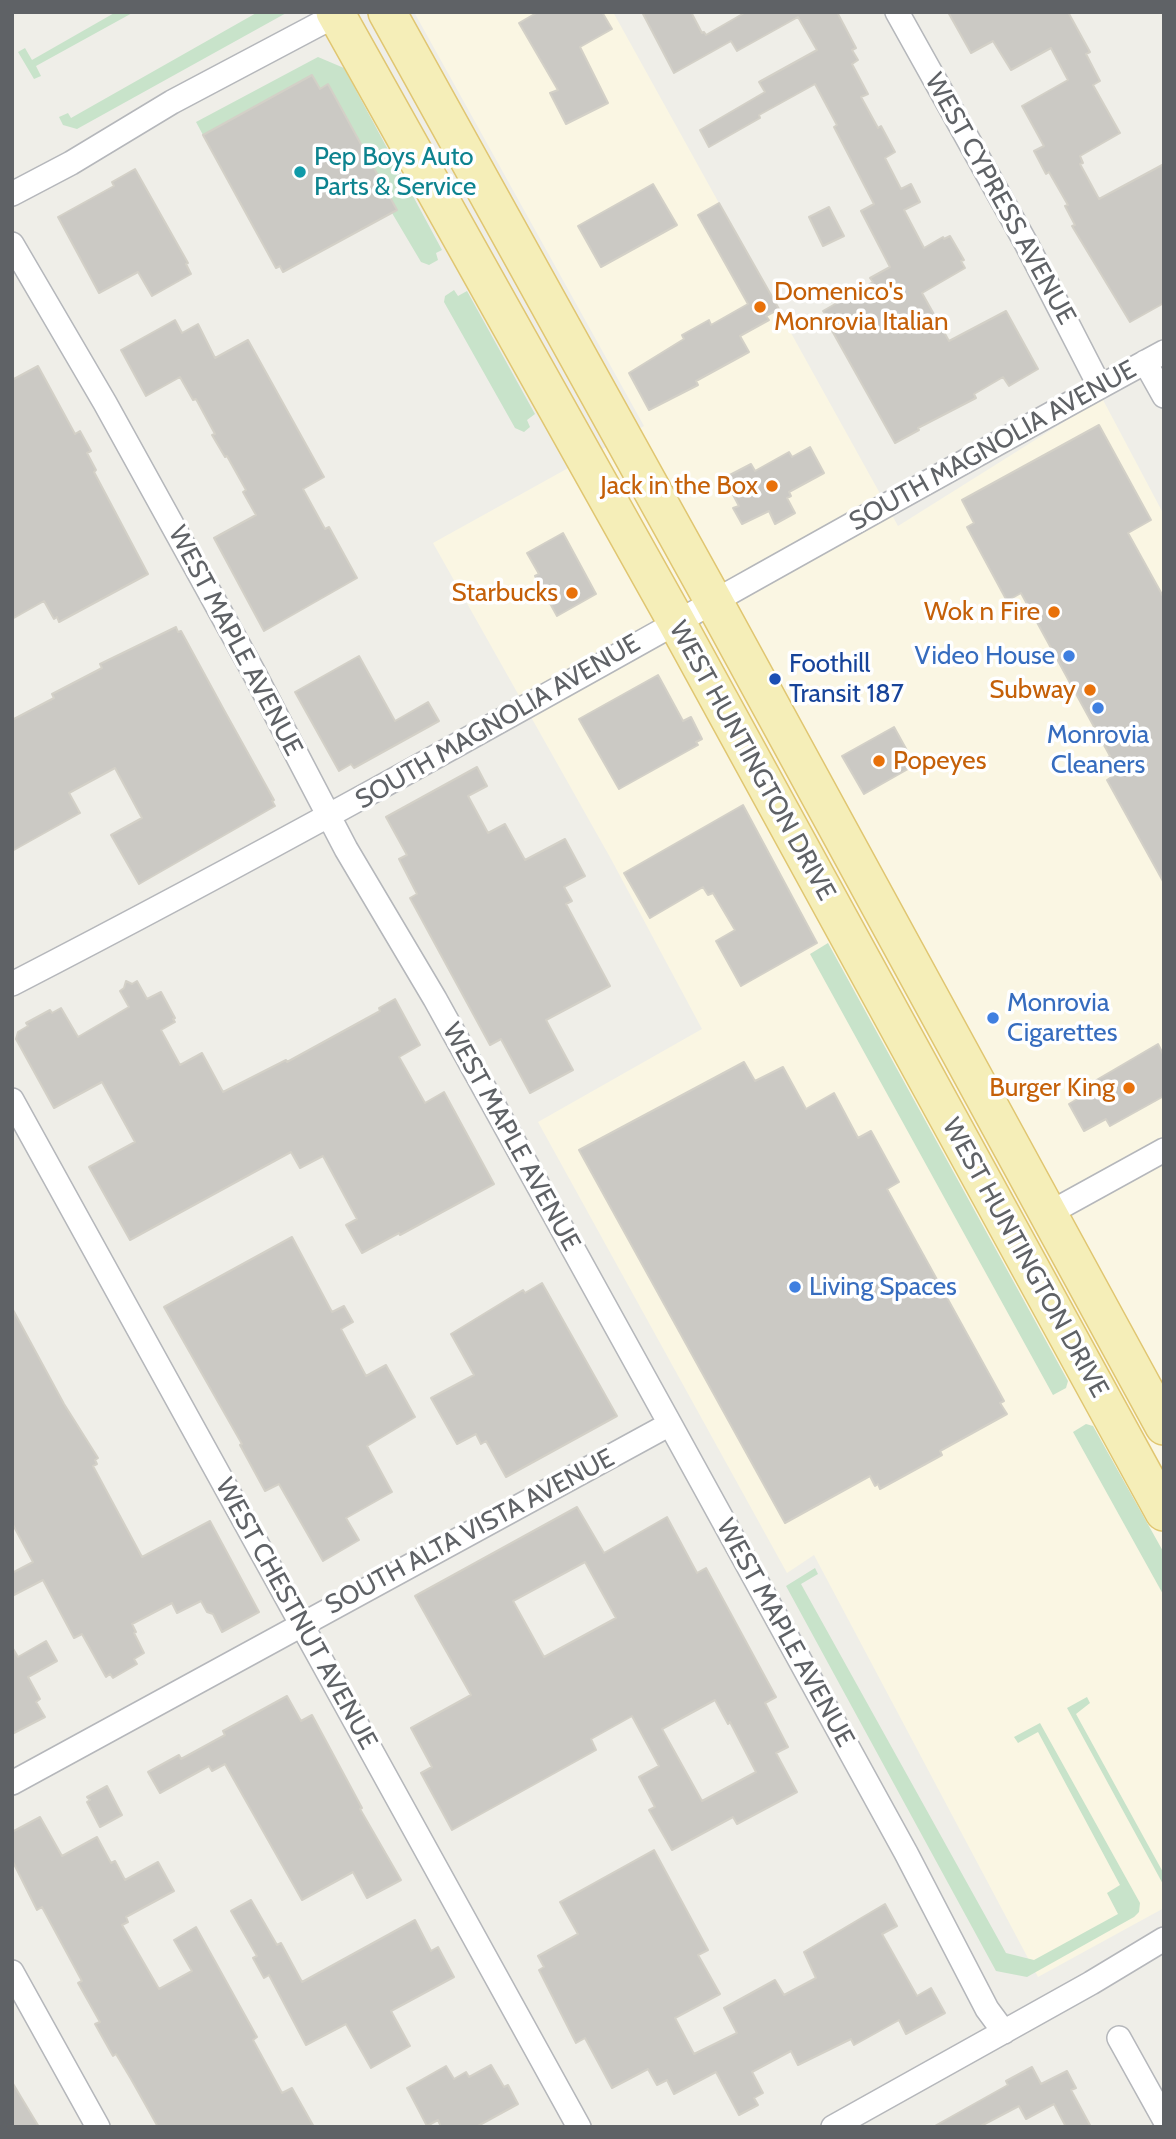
<!DOCTYPE html>
<style>
body{margin:0}
#map{position:relative;width:1176px;height:2139px;overflow:hidden;background:#efeee8;font-family:Cabin,sans-serif}
canvas{display:block}
.frame{position:absolute;inset:0;border:14px solid #5f6266;pointer-events:none}
</style>
<div id="map">
<canvas width="1176" height="2139"></canvas>
<div class="frame"></div>
</div>
<script>
const c = document.querySelector('canvas').getContext('2d');
c.lineJoin = 'round';
function paint(path, color) {
  c.fillStyle = color;
  c.fill(path, 'evenodd');
}
function strokePath(path, color, width, dash) {
  c.strokeStyle = color;
  c.lineWidth = width;
  c.lineCap = dash ? 'butt' : 'round';
  c.setLineDash(dash || []);
  c.stroke(path);
}
function drawText(font, color, halo, rows, align = 'center') {
  c.font = font + ' Cabin,sans-serif';
  c.lineWidth = 7;
  c.setLineDash([]);
  c.textBaseline = 'middle';
  c.strokeStyle = halo;
  c.fillStyle = color;
  for (const [text, x, y, turn = 0] of rows) {
    c.save();
    c.translate(x, y);
    c.rotate((+turn || 0) * Math.PI / 180);
    c.textAlign = isNaN(turn) ? turn : align;
    if (halo) c.strokeText(text, 0, 0);
    c.fillText(text, 0, 0);
    c.restore();
  }
}
paint(new Path2D(`
 M414,12H613L898,526L1102,398L1164,515V1908L1038,1977L814,1555L787,1573L538,1122L702,1029L611,859L433,543L644,426Z`), '#faf6e3');
paint(new Path2D(`
 M116,12H134L36,66L41,76L34,79L18,52L25,48L32,60Z
 M258,12H288L77,129L63,125L59,117L68,113L71,118Z
 M318,57L344,68L442,250L436,253L438,260L429,265L421,262L392,213L396,210L328,84L320,89L312,75L203,135L196,122Z
 M454,290L458,296L467,291L535,414L527,420L530,427L524,432L515,428L444,302L445,296Z
 M828,943L1068,1381L1066,1388L1053,1395L810,954Z
 M1086,1424L1093,1426L1164,1553V1596L1073,1432Z
 M815,1568L818,1574L801,1584L1006,1953L1034,1960L1118,1914L1107,1893L1120,1885L1038,1732L1018,1743L1014,1737L1040,1723L1140,1903L1139,1912L1134,1917L1027,1977L996,1971L786,1586Z
 M1087,1697L1090,1703L1076,1714L1164,1874V1886L1067,1708Z`), '#c8e3ca');
const building = new Path2D(`
 M538,12H602L612,29L580,47L608,103L566,124L550,93L558,90L519,23Z
 M642,12H691L702,33L704,32L706,35L746,12H837L856,48L852,50L858,60L852,64L868,94L861,97L878,128L881,126L895,152L885,158L901,189L911,184L920,202L904,210L924,248L943,237L944,239L950,236L964,260L961,261L965,268L922,293L949,341L1006,311L1038,369L1009,386L1003,377L974,394L976,398L918,428L919,430L895,443L826,320L828,318L823,311L873,282L870,278L890,267L861,211L874,204L834,127L837,125L815,84L759,115L760,118L709,147L700,130L765,92L759,82L817,50L798,17L737,51L731,41L674,73Z
 M948,12H1068L1090,52L1086,54L1100,81L1093,85L1120,133L1080,156L1083,163L1080,164L1099,199L1164,164V303L1130,322L1072,226L1075,225L1065,206L1068,205L1049,172L1046,174L1034,151L1044,146L1022,106L1068,80L1051,48L1011,70L993,41L971,53Z
 M312,75L320,89L328,84L397,210L283,272L280,266L276,268L203,135Z
 M135,169L188,263L186,264L191,274L152,296L138,272L99,293L58,217L114,186L112,182Z
 M653,184L677,225L601,267L578,226Z
 M719,203L779,309L766,316L769,320L740,336L749,352L696,381L698,385L649,410L629,373L684,339L682,335L709,320L711,325L748,304L698,215Z
 M829,207L844,236L823,246L809,217Z
 M175,320L182,333L198,324L215,358L248,340L324,477L303,489L325,529L329,527L357,578L264,631L214,538L256,515L243,492L246,490L227,456L225,457L212,435L215,434L196,399L193,400L180,377L146,396L121,350Z
 M38,366L75,434L80,431L91,451L87,453L96,470L94,472L148,574L59,622L57,617L54,619L44,601L12,619V380Z
 M1099,425L1151,520L1128,533L1164,598V883L1107,780L1113,776L1104,760L1110,756L1021,593L1007,601L967,527L974,523L962,500Z
 M810,447L824,473L789,492L791,496L787,498L795,513L775,524L769,511L742,524L733,508L739,506L724,478L751,464L755,471L789,452L792,457Z
 M563,533L596,594L557,616L535,576L539,574L527,553Z
 M176,627L178,632L181,631L224,710L274,800L272,801L275,806L139,884L111,835L142,818L115,768L69,793L80,813L12,851V720L54,698L52,694L102,668L100,664Z
 M359,656L395,721L428,702L439,721L354,768L351,764L339,771L295,692Z
 M658,675L683,721L691,717L702,739L696,742L698,745L619,789L579,719Z
 M894,727L915,765L864,794L842,756Z
 M477,767L487,786L468,796L488,833L505,824L525,860L565,839L585,876L564,887L572,901L566,904L610,986L546,1020L573,1070L530,1093L501,1039L490,1045L410,898L417,894L399,859L407,855L386,817Z
 M743,805L817,943L741,986L716,941L735,930L713,893L708,895L703,887L650,918L624,873Z
 M126,981L132,984L137,981L147,999L161,992L175,1018L173,1019L175,1022L161,1030L180,1065L202,1053L223,1092L286,1060L287,1062L380,1011L379,1008L395,999L420,1045L399,1057L425,1103L444,1092L494,1184L400,1235L399,1233L362,1253L346,1225L357,1219L323,1156L300,1168L291,1152L130,1240L89,1167L135,1142L102,1082L54,1108L16,1039L18,1032L28,1026L26,1023L50,1010L52,1013L61,1008L78,1037L129,1007L120,991L124,988Z
 M1158,1044L1164,1056V1096L1110,1126L1106,1119L1084,1131L1069,1104L1091,1091L1088,1085Z
 M744,1062L755,1081L783,1067L806,1109L834,1093L858,1138L871,1131L899,1182L887,1189L1004,1401L1000,1403L1007,1414L940,1451L942,1455L880,1489L878,1484L875,1486L870,1476L785,1523L579,1150Z
 M292,1237L332,1312L344,1306L353,1322L341,1329L366,1376L386,1365L415,1417L367,1446L392,1492L346,1518L359,1540L323,1561L279,1484L265,1491L240,1445L242,1444L164,1307Z
 M542,1283L617,1416L506,1477L486,1441L481,1444L476,1434L457,1444L431,1398L474,1375L451,1334L523,1290L525,1293Z
 M12,1308L64,1404L98,1458L95,1460L97,1464L93,1466L142,1557L210,1521L259,1612L222,1632L213,1614L207,1612L201,1601L177,1613L172,1603L132,1624L136,1632L134,1633L144,1653L134,1659L137,1664L113,1678L110,1674L106,1677L82,1634L74,1638L43,1580L12,1596V1573L33,1562L12,1523Z
 M577,1507L604,1553L667,1517L697,1573L706,1568L776,1697L765,1703L788,1747L776,1753L797,1792L737,1824L733,1817L672,1850L649,1810L655,1807L639,1777L659,1766L632,1716L591,1739L596,1750L452,1830L421,1773L432,1767L411,1728L471,1695L415,1596ZM585,1562L616,1618L544,1657L513,1601ZM715,1700L728,1724L730,1722L756,1772L702,1801L662,1729Z
 M46,1641L57,1661L28,1677L40,1699L36,1702L45,1717L12,1734V1647L18,1657Z
 M287,1696L301,1721L312,1715L362,1808L360,1809L401,1880L367,1898L353,1872L302,1900L225,1764L212,1771L209,1766L160,1793L148,1772L179,1755L181,1759L225,1735L223,1731Z
 M107,1786L122,1815L100,1827L87,1802L90,1800L87,1797Z
 M40,1817L62,1856L97,1837L111,1863L115,1861L125,1880L158,1862L174,1891L126,1917L128,1922L122,1925L159,1989L192,1971L174,1940L196,1927L257,2037L253,2040L282,2093L292,2088L314,2127H158L131,2079L116,2054L113,2056L95,2024L100,2022L78,1983L82,1981L42,1907L37,1910L12,1860V1832Z
 M654,1850L708,1950L698,1955L720,1994L675,2018L694,2054L737,2033L724,2008L775,1980L784,1995L816,1978L804,1952L885,1904L897,1926L882,1934L917,1996L931,1988L945,2013L906,2034L899,2020L854,2045L851,2039L798,2065L791,2051L752,2072L763,2093L754,2098L758,2105L739,2115L716,2072L674,2094L667,2080L657,2085L648,2069L612,2088L585,2038L576,2043L539,1970L544,1967L538,1956L578,1934L560,1902Z
 M251,1900L277,1945L281,1943L302,1982L415,1920L431,1951L438,1947L454,1977L391,2011L410,2046L371,2068L346,2024L306,2045L269,1975L264,1978L253,1958L257,1956L231,1911Z
 M491,2065L504,2087L508,2085L518,2104L476,2127H441L438,2120L427,2126L407,2088L446,2066L454,2079L466,2072L469,2077Z
 M1032,2067L1041,2084L1067,2071L1076,2088L1071,2090L1091,2127H1066L1054,2104L1026,2119L1019,2106L979,2127H933L1008,2085L1006,2081Z
 M12,2082L39,2127H12Z`);
paint(building, '#cbc9c4');
strokePath(building, '#d3d0c7', 2);
const street = new Path2D(`
 M897,12L1027,245L1100,387
 M12,194L71,163L172,102L342,12
 M12,244L105,403L253,671L346,849L435,999L670,1424L906,1853L987,2009L1004,2032
 M1145,362L1164,396
 M12,984C402,783 779,561 1164,352
 M12,1100L579,2127
 M1046,1215L1164,1150
 M12,1783L670,1424
 M12,1972L98,2127
 M1119,2038L1164,2119
 M833,2127L1091,1983L1164,1939`);
const primary = new Path2D(`
 M335,12L676,621L1164,1512
 M387,12L713,600L1164,1426`);
strokePath(street, '#b5b7bb', 26);
strokePath(primary, '#e0c671', 40);
strokePath(street, '#fff', 23);
strokePath(primary, '#f5eeb8', 37);
for (const [x, y, r, color] of [
 [300,172,7,"#0f9aa8"],
 [760,307,7,"#e8710a"],
 [772,486,7,"#e8710a"],
 [572,593,7,"#e8710a"],
 [1054,612,7,"#e8710a"],
 [1069,656,7,"#3f7fe0"],
 [775,679,7,"#1a4fb4"],
 [1090,690,7,"#e8710a"],
 [1098,708,7,"#3f7fe0"],
 [879,761,7,"#e8710a"],
 [993,1018,7,"#3f7fe0"],
 [1129,1088,7,"#e8710a"],
 [795,1287,7,"#3f7fe0"]
]) {
  const dot = new Path2D();
  dot.arc(x, y, r, 0, 2 * Math.PI);
  c.fillStyle = color;
  c.fill(dot);
  strokePath(dot, '#fff', 2.5);
}
drawText('26px', '#0d838f', '#fff', [
 ["Pep Boys Auto",314,157],
 ["Parts & Service",314,187]
], 'left');
drawText('26px', '#5f6266', '#fff', [
 ["WEST CYPRESS AVENUE",1000,199,61],
 ["SOUTH MAGNOLIA AVENUE",993,446,-29],
 ["WEST MAPLE AVENUE",235,641,62],
 ["SOUTH MAGNOLIA AVENUE",498,722,-30],
 ["WEST HUNTINGTON DRIVE",752,761,61],
 ["WEST MAPLE AVENUE",511,1137,61],
 ["WEST HUNTINGTON DRIVE",1025,1258,61],
 ["SOUTH ALTA VISTA AVENUE",470,1532,-28],
 ["WEST CHESTNUT AVENUE",296,1614,61],
 ["WEST MAPLE AVENUE",785,1633,61]
]);
drawText('26px', '#c56008', '#fff', [
 ["Domenico's",774,292,"left"],
 ["Monrovia Italian",774,322,"left"],
 ["Jack in the Box",758,486],
 ["Starbucks",558,593],
 ["Wok n Fire",1040,612],
 ["Subway",1076,690],
 ["Popeyes",893,761,"left"],
 ["Burger King",1115,1088]
], 'right');
drawText('26px', '#366cbe', '#fff', [
 ["Video House",1055,656,"right"],
 ["Monrovia",1098,735,"center"],
 ["Cleaners",1098,765,"center"],
 ["Monrovia",1007,1003],
 ["Cigarettes",1007,1033],
 ["Living Spaces",809,1287]
], 'left');
drawText('26px', '#164399', '#fff', [
 ["Foothill",789,664],
 ["Transit 187",789,694]
], 'left');
</script>
